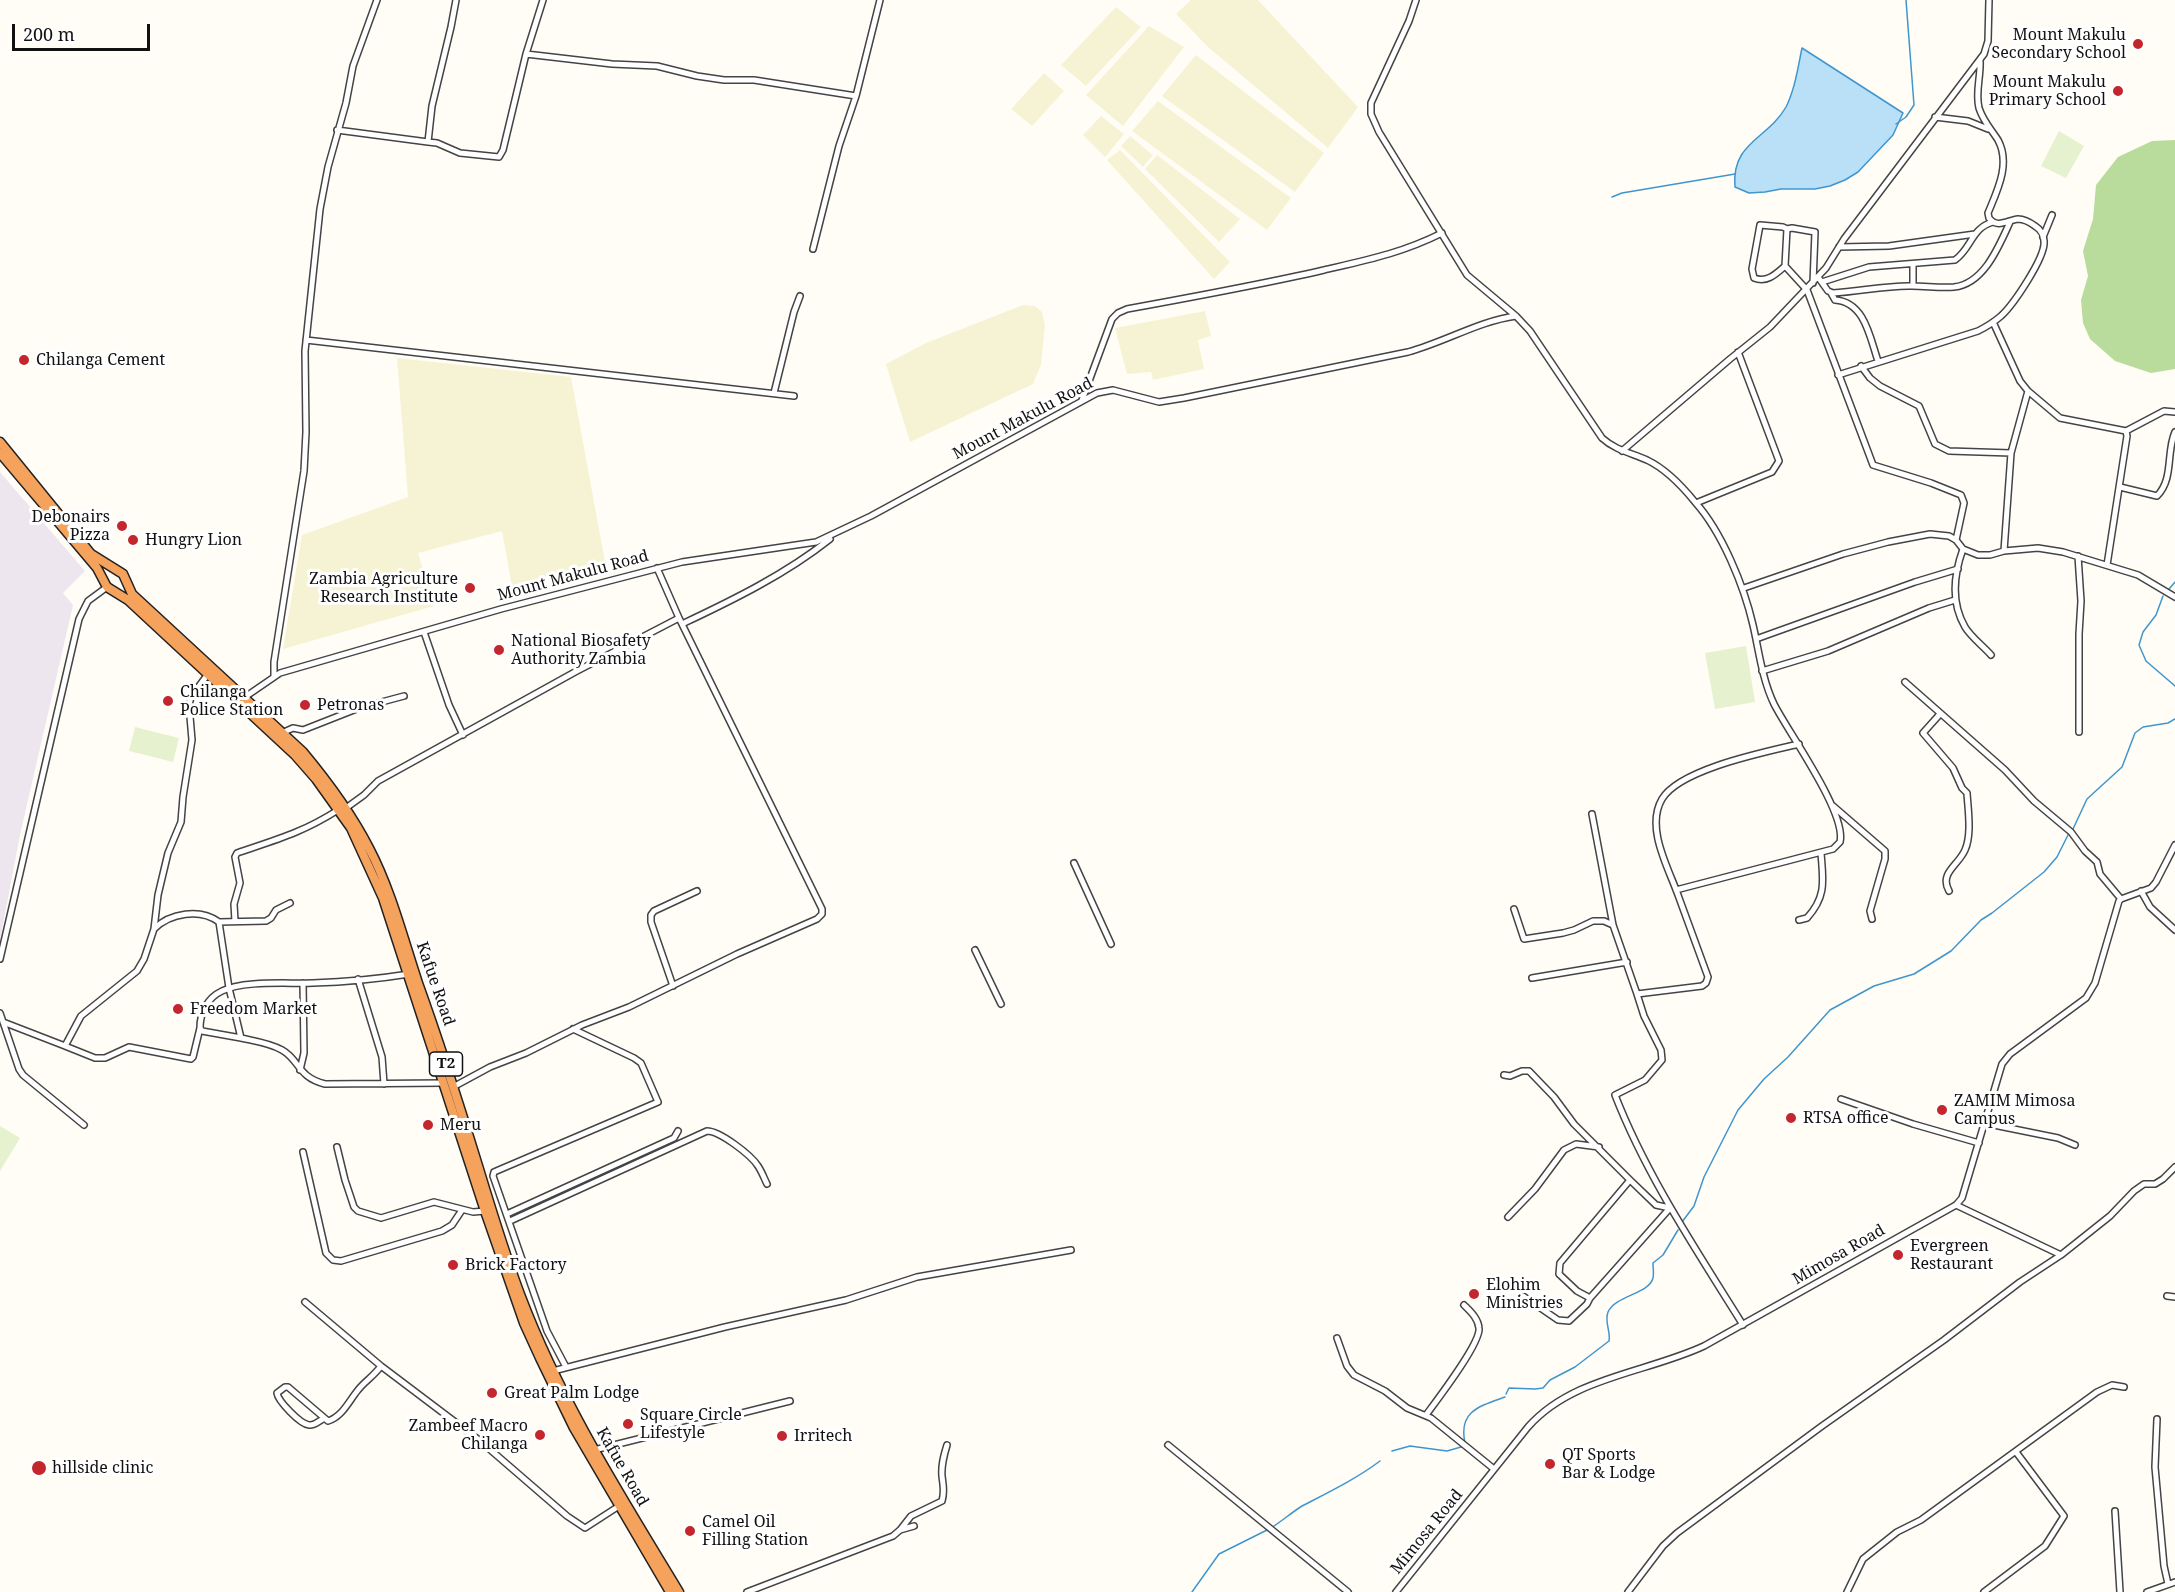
<!DOCTYPE html>
<style>
body{margin:0}
#map{position:relative;width:2175px;height:1592px;overflow:hidden;background:#fffdf5;font-family:"Noto Serif",serif}
canvas{display:block}
.scale{position:absolute;left:12px;top:24px;width:138px;height:27px;box-sizing:border-box;border:3px solid #111;border-top:0;padding-left:8px;font-size:18px;line-height:21px;white-space:nowrap;color:#111;-webkit-text-stroke:4px #fff;paint-order:stroke}
</style>
<div id="map">
<canvas width="2175" height="1592"></canvas>
<div class="scale">200 m</div>
</div>
<script>
const c = document.querySelector('canvas').getContext('2d');
c.lineJoin = 'round';
function paint(path, color) {
  c.fillStyle = color;
  c.fill(path, 'evenodd');
}
function strokePath(path, color, width, dash) {
  c.strokeStyle = color;
  c.lineWidth = width;
  c.lineCap = dash ? 'butt' : 'round';
  c.setLineDash(dash || []);
  c.stroke(path);
}
function drawText(font, color, halo, rows, align = 'center') {
  c.font = font + ' "Noto Serif",serif';
  c.lineWidth = 6;
  c.setLineDash([]);
  c.textBaseline = 'middle';
  c.strokeStyle = halo;
  c.fillStyle = color;
  for (const [text, x, y, turn = 0] of rows) {
    c.save();
    c.translate(x, y);
    c.rotate((+turn || 0) * Math.PI / 180);
    c.textAlign = isNaN(turn) ? turn : align;
    if (halo) c.strokeText(text, 0, 0);
    c.fillText(text, 0, 0);
    c.restore();
  }
}
paint(new Path2D(`
 M0,472L85,571L63,593L73,605L20,835L0,940Z`), '#eee6ef');
paint(new Path2D(`
 M1191,0H1258L1358,107L1328,148L1208,47L1176,14Z
 M1116,7L1141,27L1086,86L1061,65Z
 M1149,26L1184,47L1123,126L1086,95Z
 M1196,55L1324,153L1295,192L1162,96Z
 M1044,73L1064,91L1032,126L1011,109Z
 M1158,101L1291,198L1267,230L1132,131Z
 M1101,116L1124,134L1105,157L1083,135Z
 M1130,136L1153,155L1143,167L1121,146Z
 M1120,150L1230,262L1214,279L1107,160Z
 M1157,155L1240,219L1219,242L1145,169Z
 M1023,305L1035,306L1042,312L1045,325L1041,365L1033,384L910,442L886,364L926,343Z
 M1205,311L1211,336L1198,340L1204,369L1153,380L1151,372L1127,374L1115,328Z
 M397,358L571,377L605,562L512,587L502,531L418,553L434,606L283,649L302,535L408,497Z`), '#f6f3d4');
paint(new Path2D(`
 M2175,140V369L2151,373L2115,361L2090,339L2083,323L2081,300L2088,276L2083,251L2093,219L2096,185L2118,157L2152,141Z`), '#b9dc9c');
paint(new Path2D(`
 M2059,131L2084,146L2066,178L2041,166Z
 M1746,646L1755,702L1715,709L1705,653Z
 M135,727L179,738L173,762L129,751Z
 M0,1126L20,1138L0,1171Z`), '#e6f2cf');
const water = new Path2D(`
 M1802,48L1903,113L1893,135L1858,172L1845,180L1830,186L1815,189H1781L1765,192L1749,193L1735,187C1731,142 1768,139 1786,107C1795,89 1798,67 1802,48Z`);
paint(water, '#b9e0f7');
strokePath(water, '#3f96cf', 1.5);
strokePath(new Path2D(`
 M1896,124L1906,117L1914,105L1906,0
 M1612,197L1622,193L1735,174
 M2169,589L2175,582
 M2163,596L2156,615L2143,632L2139,645L2146,661L2175,686
 M2073,829L2087,799L2122,767L2135,733L2143,727L2168,723L2175,719
 M1682,1222L1694,1206L1704,1177L1738,1110L1764,1079L1788,1057L1830,1010L1874,986L1914,974L1951,951L1981,920L1992,913L2044,872L2057,857L2069,833
 M1506,1394L1509,1388L1535,1389L1543,1388L1550,1380L1575,1367L1609,1341C1611,1331 1604,1322 1608,1312C1616,1295 1649,1294 1653,1278C1654,1274 1653,1268 1653,1263L1663,1255L1678,1230
 M1465,1443C1458,1411 1480,1406 1505,1397
 M1392,1451L1410,1446L1447,1451L1461,1447
 M1271,1528C1282,1521 1291,1513 1302,1506C1329,1492 1356,1479 1380,1461
 M1192,1592L1219,1554L1267,1530`), '#3f96cf', 1.5);
const minor = new Path2D(`
 M1416,0L1409,21L1371,103V114L1379,132L1467,275L1516,316
 M526,54L612,64L657,66L697,76L724,80H754L856,96
 M1935,117L1968,121L1988,129
 M337,130L428,142L437,143L460,153L499,157L503,150L526,54L543,0
 M428,142L432,106L451,27L456,0
 M1787,229L1792,228L1815,232L1813,283
 M2043,237L2052,215
 M1839,247L1889,246L1975,234
 M813,249L839,146L856,96L880,0
 M1785,266C1776,274 1767,283 1754,278L1752,269L1760,225L1783,227L1787,229L1785,266L1807,290L1873,465L1931,483L1961,495L1964,503L1956,540
 M1818,277L1828,291L1833,293C1858,292 1887,285 1912,286C1926,286 1940,288 1954,287C1984,284 1999,246 2010,222
 M1822,282L1869,267L1955,260C1972,248 1971,228 1993,222
 M1913,286V264
 M1831,293L1835,300C1865,302 1870,338 1878,361
 M1993,322L2020,381L2028,391L2011,453L2004,551
 M306,340L794,396
 M1861,366L1870,378L1880,386L1919,406L1935,444L1949,451L2011,453
 M1838,375L1978,331C1986,327 1994,322 2001,316C2013,305 2046,257 2044,241C2044,235 2040,229 2035,226C2031,223 2024,219 2018,219C2008,220 1997,229 1989,218L1988,213C1997,191 2011,164 1998,140C1991,129 1983,121 1979,108C1975,93 1981,76 1980,61
 M2028,391L2060,418L2126,431L2127,436L2107,565
 M774,393L794,312L800,296
 M1082,400L1112,319L1118,313L1127,309C1193,297 1259,285 1324,270C1367,260 1402,253 1442,233
 M2126,431L2164,411L2175,412
 M1622,451L1730,359L1770,327L1826,268L1844,239L1984,54L1988,41L1989,0
 M2120,487L2157,496C2174,479 2166,452 2175,432
 M1696,503L1772,472L1779,461L1738,352
 M1963,549C1954,574 1951,603 1965,627C1971,637 1983,646 1991,655
 M2078,556L2081,601L2079,634V732
 M1744,588L1843,554L1888,542L1930,534L1949,536L1956,540L1963,549L1978,555H1990L2004,551L2038,548L2063,552L2138,575L2175,597
 M682,624C733,600 786,574 830,539
 M424,632L449,705L463,735
 M1756,639L1915,582L1958,569
 M1762,671L1828,651L1929,608L1955,600
 M274,676V662L304,471L306,432L305,351L320,209L328,167L346,103L353,66L377,0
 M1905,682L2005,770L2034,801L2071,832L2085,851L2097,862L2100,874L2121,899
 M245,697L280,673L501,609L682,562L816,542L871,516L1097,393L1113,390L1159,402L1184,398L1408,352C1445,342 1479,321 1516,316L1530,331L1602,438C1615,450 1631,453 1647,460C1666,469 1682,486 1695,502C1722,532 1744,586 1753,625C1759,651 1762,679 1774,704C1788,732 1847,813 1840,842L1833,849L1676,890
 M1940,714L1923,733L1953,768L1962,788L1967,793C1968,810 1972,834 1965,850C1958,866 1939,873 1949,891
 M284,732L293,728L303,730L359,708L404,696
 M1833,806L1885,851V859L1870,911L1872,919
 M346,808L364,795L378,781L575,672L679,618
 M1592,814L1613,925L1637,994L1702,986L1706,983L1708,977C1698,950 1688,923 1678,895C1669,869 1645,828 1662,799C1680,769 1765,752 1799,744
 M1074,863L1111,944
 M2141,891L2150,907L2175,930
 M1514,909L1524,939L1563,933L1574,930L1593,921H1604L1613,925
 M1799,920L1807,918C1827,896 1823,880 1821,853
 M235,921L234,904L240,883L235,857L237,853C275,840 302,833 338,810
 M219,922L266,921L271,918L276,910L290,903
 M154,929C170,913 200,908 219,922L229,988L241,1038C254,1041 270,1043 282,1050C300,1060 297,1077 325,1084L444,1083
 M975,950L1001,1004
 M0,959L79,619L88,601L107,587
 M1532,978L1627,962
 M358,979L382,1057L384,1084
 M673,986L651,922V915L654,911L697,891
 M1637,994L1644,1016L1661,1050L1662,1060L1645,1080L1615,1095C1647,1177 1697,1251 1743,1325
 M0,1013L19,1069L23,1075L84,1125
 M3,1022L65,1046
 M200,1028L193,1057L191,1059L129,1047L105,1058H95L65,1046L81,1016L137,971L144,959L154,929L158,895L168,853L181,822L183,797L192,740L189,705L191,697L208,674
 M241,1038L202,1031L200,1028C200,1013 207,998 222,991C243,980 288,984 313,983C345,982 378,979 409,974
 M300,1070L304,1053L303,983
 M1504,1075L1510,1076L1522,1071H1529L1554,1097L1574,1124L1630,1180L1656,1205L1670,1208
 M453,1087L490,1067L526,1053L582,1025L629,1007L737,954L817,919L822,914V909L679,618L657,568
 M1841,1099L1913,1124L1979,1143
 M1984,1123L2058,1138L2075,1145
 M337,1147L345,1180L354,1207L358,1211L381,1218L434,1202L473,1212L485,1211
 M303,1152L326,1253L333,1260L341,1261L442,1231L452,1225L462,1210
 M507,1214L674,1138L678,1131
 M1508,1217L1535,1189L1564,1150L1576,1144L1599,1147
 M510,1221L707,1131C720,1131 751,1155 758,1166C762,1172 764,1178 767,1184
 M2061,1255L2110,1216L2134,1191L2144,1184H2155L2163,1179L2175,1167
 M1523,1296L1558,1320L1569,1321L1587,1304L1590,1298L1670,1208
 M2167,1296L2175,1297
 M1590,1298L1577,1291L1559,1274L1560,1263L1630,1180
 M305,1302L381,1366L479,1440L567,1516L585,1528L619,1506
 M1337,1338L1347,1366L1354,1375L1385,1391L1407,1408L1431,1418L1494,1469
 M566,1367L547,1331L493,1176L494,1172L658,1102L641,1063L634,1058L573,1029
 M553,1371L725,1327L846,1300L917,1277L1071,1250
 M1426,1415C1437,1400 1481,1343 1479,1328C1478,1318 1470,1311 1464,1305
 M323,1419C319,1421 314,1426 309,1425C300,1424 278,1401 277,1393L285,1387H288L328,1421C342,1417 349,1401 358,1390C365,1381 374,1376 381,1366
 M2157,1419L2155,1467L2164,1566L2168,1584
 M1168,1445L1348,1592
 M594,1450L790,1401
 M2115,1511L2120,1592
 M900,1530L914,1526
 M747,1592L893,1536L900,1530L911,1516L942,1501C945,1491 943,1486 942,1476C941,1465 944,1455 947,1445
 M1396,1592L1528,1427C1572,1377 1646,1373 1704,1346L1956,1205L1962,1198L2002,1064L2010,1054L2086,998L2095,983L2119,901L2121,899L2151,888L2156,882L2175,845
 M1628,1592L1663,1546L1677,1533L1822,1426L1944,1340L2020,1282L2061,1255L1956,1205
 M1847,1592L1863,1559L1897,1532L1921,1520L2097,1392L2112,1385L2124,1387
 M1984,1592L2045,1546L2064,1516L2016,1452
 M2147,1592L2175,1582`);
const highway = new Path2D(`
 M0,442L91,554L123,574L132,594L303,752C328,782 351,813 369,848C391,890 403,938 418,983C440,1044 460,1107 479,1169C492,1212 505,1255 521,1297C561,1402 621,1496 679,1592
 M0,453L97,568L107,587L128,600L295,755L316,779L351,828L383,898L485,1211L524,1323L540,1358L574,1428L670,1592`);
strokePath(minor, '#444', 8);
strokePath(highway, '#222', 11);
strokePath(minor, '#fff', 5);
strokePath(highway, '#f5a25d', 8);
for (const [x, y, r, color] of [
 [2138,44,6,"#c4262e"],
 [2118,91,6,"#c4262e"],
 [24,360,6,"#c4262e"],
 [122,526,6,"#c4262e"],
 [133,540,6,"#c4262e"],
 [470,588,6,"#c4262e"],
 [499,650,6,"#c4262e"],
 [168,701,6,"#c4262e"],
 [305,705,6,"#c4262e"],
 [178,1009,6,"#c4262e"],
 [1942,1110,6,"#c4262e"],
 [1791,1118,6,"#c4262e"],
 [428,1125,6,"#c4262e"],
 [1898,1255,6,"#c4262e"],
 [453,1265,6,"#c4262e"],
 [1474,1294,6,"#c4262e"],
 [492,1393,6,"#c4262e"],
 [628,1424,6,"#c4262e"],
 [540,1435,6,"#c4262e"],
 [782,1436,6,"#c4262e"],
 [1550,1464,6,"#c4262e"],
 [39,1468,8,"#c4262e"],
 [690,1531,6,"#c4262e"]
]) {
  const dot = new Path2D();
  dot.arc(x, y, r, 0, 2 * Math.PI);
  c.fillStyle = color;
  c.fill(dot);
  strokePath(dot, '#fff', 2);
}
for (const [x, y, w] of [
 [446,1064,33]
]) {
  const box = new Path2D();
  box.roundRect(x - w / 2, y - 12, w, 24, 4.5);
  c.fillStyle = '#fff';
  c.fill(box);
  strokePath(box, '#111', 1.5);
}
drawText('bold 15px', '#111', null, [
 ["T2",446,1064]
]);
drawText('16px', '#111', '#fff', [
 ["Mount Makulu",2126,35,"right"],
 ["Secondary School",2126,53,"right"],
 ["Mount Makulu",2106,82,"right"],
 ["Primary School",2106,100,"right"],
 ["Chilanga Cement",36,360],
 ["Debonairs",110,517,"right"],
 ["Pizza",110,535,"right"],
 ["Hungry Lion",145,540],
 ["Zambia Agriculture",458,579,"right"],
 ["Research Institute",458,597,"right"],
 ["National Biosafety",511,641],
 ["Authority Zambia",511,659],
 ["Chilanga",180,692],
 ["Police Station",180,710],
 ["Petronas",317,705],
 ["Freedom Market",190,1009],
 ["ZAMIM Mimosa",1954,1101],
 ["Campus",1954,1119],
 ["RTSA office",1803,1118],
 ["Meru",440,1125],
 ["Evergreen",1910,1246],
 ["Restaurant",1910,1264],
 ["Brick Factory",465,1265],
 ["Elohim",1486,1285],
 ["Ministries",1486,1303],
 ["Great Palm Lodge",504,1393],
 ["Square Circle",640,1415],
 ["Lifestyle",640,1433],
 ["Zambeef Macro",528,1426,"right"],
 ["Chilanga",528,1444,"right"],
 ["Irritech",794,1436],
 ["QT Sports",1562,1455],
 ["Bar & Lodge",1562,1473],
 ["hillside clinic",52,1468],
 ["Camel Oil",702,1522],
 ["Filling Station",702,1540]
], 'left');
drawText('16px', '#111', '#fff', [
 ["Mount Makulu Road",1023,419,-28],
 ["Mount Makulu Road",573,576,-15],
 ["Kafue Road",435,984,71],
 ["Mimosa Road",1839,1255,-30],
 ["Kafue Road",622,1467,60],
 ["Mimosa Road",1427,1532,-51]
]);
</script>
